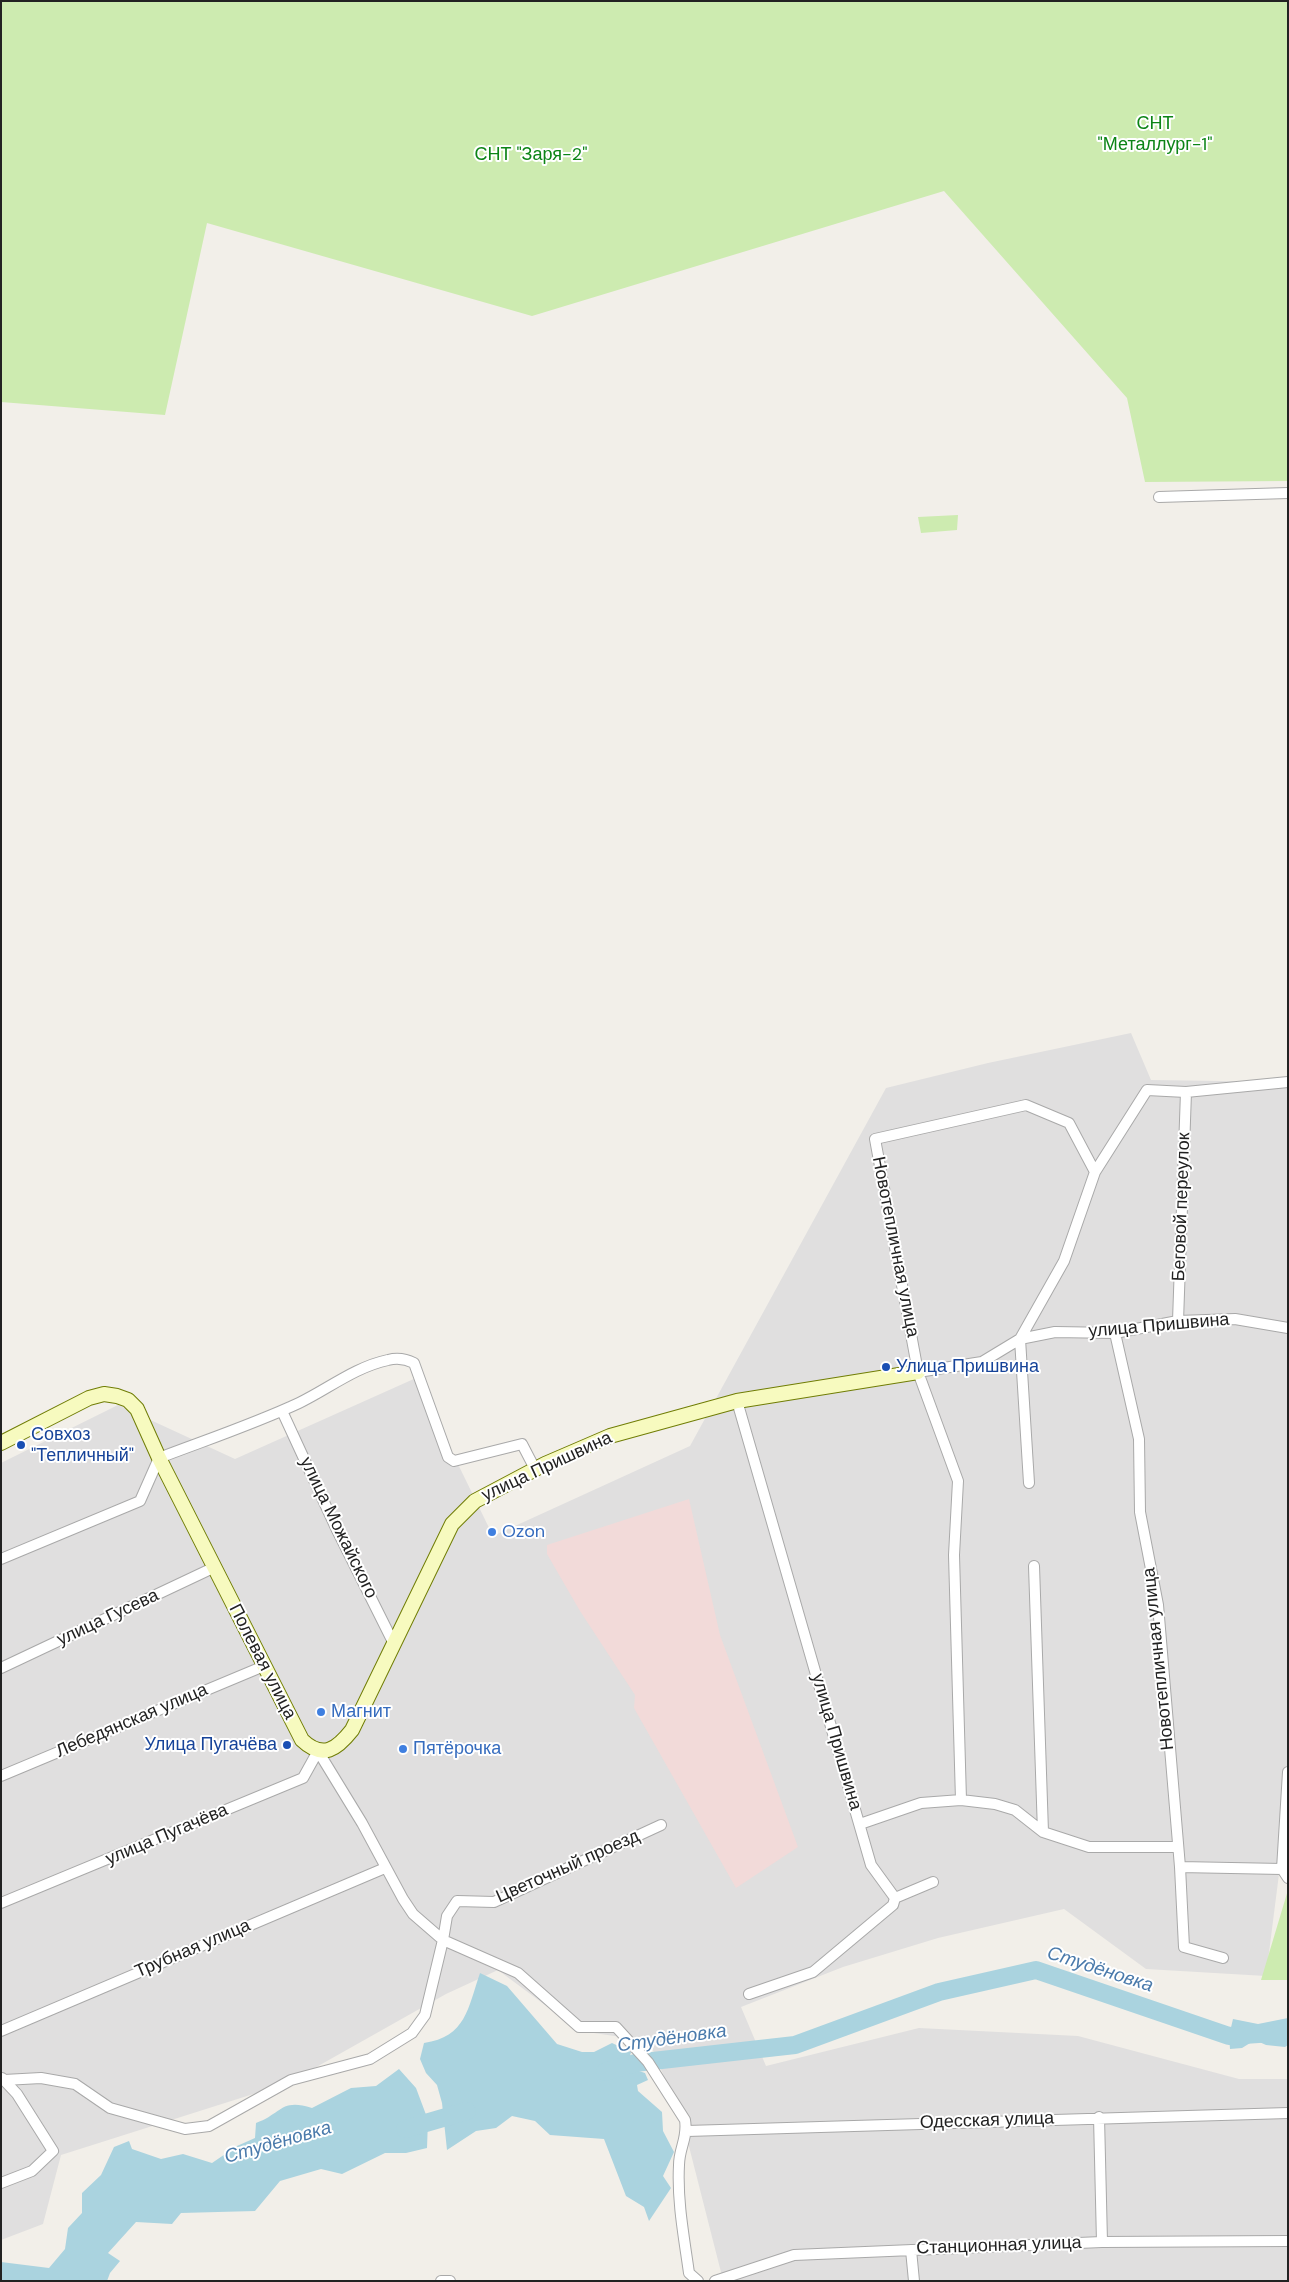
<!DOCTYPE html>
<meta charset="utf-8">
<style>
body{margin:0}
#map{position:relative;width:1289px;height:2282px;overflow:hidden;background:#f2efe9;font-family:"DM Sans",sans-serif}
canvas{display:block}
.frame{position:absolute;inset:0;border:2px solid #222;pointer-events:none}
</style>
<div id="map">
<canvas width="1289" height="2282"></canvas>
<div class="frame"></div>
</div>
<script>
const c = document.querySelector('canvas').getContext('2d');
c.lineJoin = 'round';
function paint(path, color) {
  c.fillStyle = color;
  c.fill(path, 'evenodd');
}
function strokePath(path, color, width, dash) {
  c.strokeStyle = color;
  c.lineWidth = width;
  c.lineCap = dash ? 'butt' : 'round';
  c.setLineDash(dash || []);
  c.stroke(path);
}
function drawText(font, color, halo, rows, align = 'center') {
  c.font = font + ' "DM Sans",sans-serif';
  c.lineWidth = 4;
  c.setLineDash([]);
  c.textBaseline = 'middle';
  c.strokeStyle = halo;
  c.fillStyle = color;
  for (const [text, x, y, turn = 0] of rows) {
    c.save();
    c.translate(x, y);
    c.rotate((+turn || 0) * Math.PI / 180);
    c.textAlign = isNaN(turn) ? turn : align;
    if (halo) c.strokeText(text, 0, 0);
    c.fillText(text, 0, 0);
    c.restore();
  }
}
paint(new Path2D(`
 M1131,1033L1151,1080L1288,1082V1874H1279L1266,1976L1146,1969L1064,1909L938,1938L843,1967L741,2007L766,2066L919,2028L1078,2036L1239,2079H1288V2281L723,2280L682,2119L649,2041L580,2031L498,1970L446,1994L288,2083L61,2155L43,2224L1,2240V1463L118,1405L235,1459L416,1378L493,1536L690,1446L886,1088L988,1063Z`), '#e0dfdf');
paint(new Path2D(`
 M689,1499L720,1635L798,1847L736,1888L634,1708L635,1695L580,1611L547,1554V1545Z`), '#f2dad9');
paint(new Path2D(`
 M1,1H1288V481L1145,482L1127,398L944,191L532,316L207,223L165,415L1,402Z
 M958,515L957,530L921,533L918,517Z
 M1288,1890V1980H1261Z`), '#cdebb0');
paint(new Path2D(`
 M480,1973L507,1986L557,2044L582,2052H594L612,2043L631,2052L627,2067L645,2073L648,2080L637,2085L638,2091L662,2112L663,2131L674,2152L663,2176L671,2188L649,2221L644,2207L626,2196L604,2139L550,2135L535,2121L512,2116L496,2128L476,2131L447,2150L442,2103L437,2085L426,2073L420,2059L424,2043C466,2037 468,2008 480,1973Z
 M1288,2018V2045L1285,2047L1266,2045L1255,2040L1242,2048L1230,2049L1229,2036L1233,2019L1258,2024Z
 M399,2069L416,2088L428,2120L427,2148L406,2153H385L342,2174L321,2169L280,2181L255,2211L181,2213L172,2224L136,2222L108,2253L120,2261L110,2273L107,2281H1V2262L49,2268L65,2249L68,2228L82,2213V2193L101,2175L114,2147L129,2141L132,2149L161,2159L183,2154L212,2163L237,2146L255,2138L256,2123C282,2114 280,2098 312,2108L351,2088L376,2086Z`), '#aad3df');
strokePath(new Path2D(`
 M605,2072L635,2063L795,2045L939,1992L1036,1970L1229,2036L1288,2032
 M405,2129L467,2111`), '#aad3df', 18);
const street = new Path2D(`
 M1159,497L1288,493
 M1178,1321L1186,1092
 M1115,1333L1139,1439L1140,1512L1158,1605L1180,1867L1184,1947L1223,1958
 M918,1372L982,1362L1020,1339L1055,1332L1115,1333L1178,1321L1235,1319L1288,1328
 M737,1401L871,1865L895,1898L893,1905L813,1972L749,1994
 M282,1411L336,1528L394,1644
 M1029,1483L1020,1339L1064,1261L1095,1172L1147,1090L1186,1092L1288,1082
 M1,1559L140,1501L159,1458C206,1440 254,1424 299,1403C328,1389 355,1367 388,1360C396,1358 406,1359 414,1363L448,1457L454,1461L522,1444L535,1469
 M1034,1566L1043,1832
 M1,1668L215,1567
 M1,1776L264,1666
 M961,1800L954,1555L958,1481L918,1372L875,1139L1026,1105L1069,1123L1095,1172
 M860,1824L921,1803L961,1800L995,1804L1015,1810L1043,1832L1089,1847H1177
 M1180,1867L1282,1869L1288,1878
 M1282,1869L1288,1772
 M895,1898L933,1882
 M1,1903L303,1778L318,1751L362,1823L403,1899L413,1914L443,1940L447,1916L457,1901L494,1902L661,1825
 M1,2031L385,1868
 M4,2080L41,2078L75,2084L110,2108L185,2129L209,2126L291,2080L370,2059L412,2033L425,2015L443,1940L518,1973L579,2027H616L648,2062L685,2120C688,2138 679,2148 679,2165C677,2201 684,2237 689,2273L698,2281
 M1099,2117L1102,2242
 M687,2131L1288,2113
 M1,2183L32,2171L53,2151L17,2094L2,2078
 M911,2250L914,2281
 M441,2281H450
 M715,2281L794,2255L1102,2242L1288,2241`);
const secondary = new Path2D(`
 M1,1443L89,1398L104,1394L117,1396L128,1400L137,1409L159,1458L302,1740C323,1760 337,1749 352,1730L452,1524L475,1501L545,1464L610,1436L737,1401L918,1372`);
strokePath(street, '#a9a9a9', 12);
strokePath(secondary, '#707d05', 16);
strokePath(street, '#fff', 10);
strokePath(secondary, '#f7fabf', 14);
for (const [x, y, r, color] of [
 [886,1367,5,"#1a4fb4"],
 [21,1445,5,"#1a4fb4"],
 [492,1532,5,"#3f7fe0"],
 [321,1712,5,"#3f7fe0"],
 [287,1745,5,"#1a4fb4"],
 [403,1749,5,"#3f7fe0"]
]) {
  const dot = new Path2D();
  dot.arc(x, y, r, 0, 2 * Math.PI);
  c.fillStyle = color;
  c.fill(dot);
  strokePath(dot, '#fff', 2);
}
drawText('18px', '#0c8416', '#fff', [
 ["СНТ",1155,124],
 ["\"Металлург-1\"",1155,145],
 ["СНТ \"Заря-2\"",531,155]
]);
drawText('18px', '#222', '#fff', [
 ["Беговой переулок",1182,1207,-88],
 ["Новотепличная улица",895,1247,79],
 ["улица Пришвина",1159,1326,-5],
 ["улица Пришвина",547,1467,-25],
 ["улица Можайского",338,1528,64],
 ["улица Гусева",108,1618,-25],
 ["Новотепличная улица",1159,1659,-96],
 ["Полевая улица",262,1662,63],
 ["Лебедянская улица",132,1721,-23],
 ["улица Пришвина",836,1742,74],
 ["улица Пугачёва",167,1835,-23],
 ["Цветочный проезд",568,1867,-24],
 ["Трубная улица",193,1949,-23],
 ["Одесская улица",987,2121,-2],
 ["Станционная улица",999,2246,-2]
]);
drawText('18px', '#164399', '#fff', [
 ["Улица Пришвина",896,1367],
 ["Совхоз",31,1435],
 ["\"Тепличный\"",31,1456],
 ["Улица Пугачёва",277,1745,"right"]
], 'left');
drawText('18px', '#366cbe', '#fff', [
 ["Ozon",502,1532],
 ["Магнит",331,1712],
 ["Пятёрочка",413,1749]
], 'left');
drawText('italic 19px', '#4a7aab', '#fff', [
 ["Студёновка",1100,1970,18],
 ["Студёновка",672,2039,-8],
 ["Студёновка",278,2143,-16]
]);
</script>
